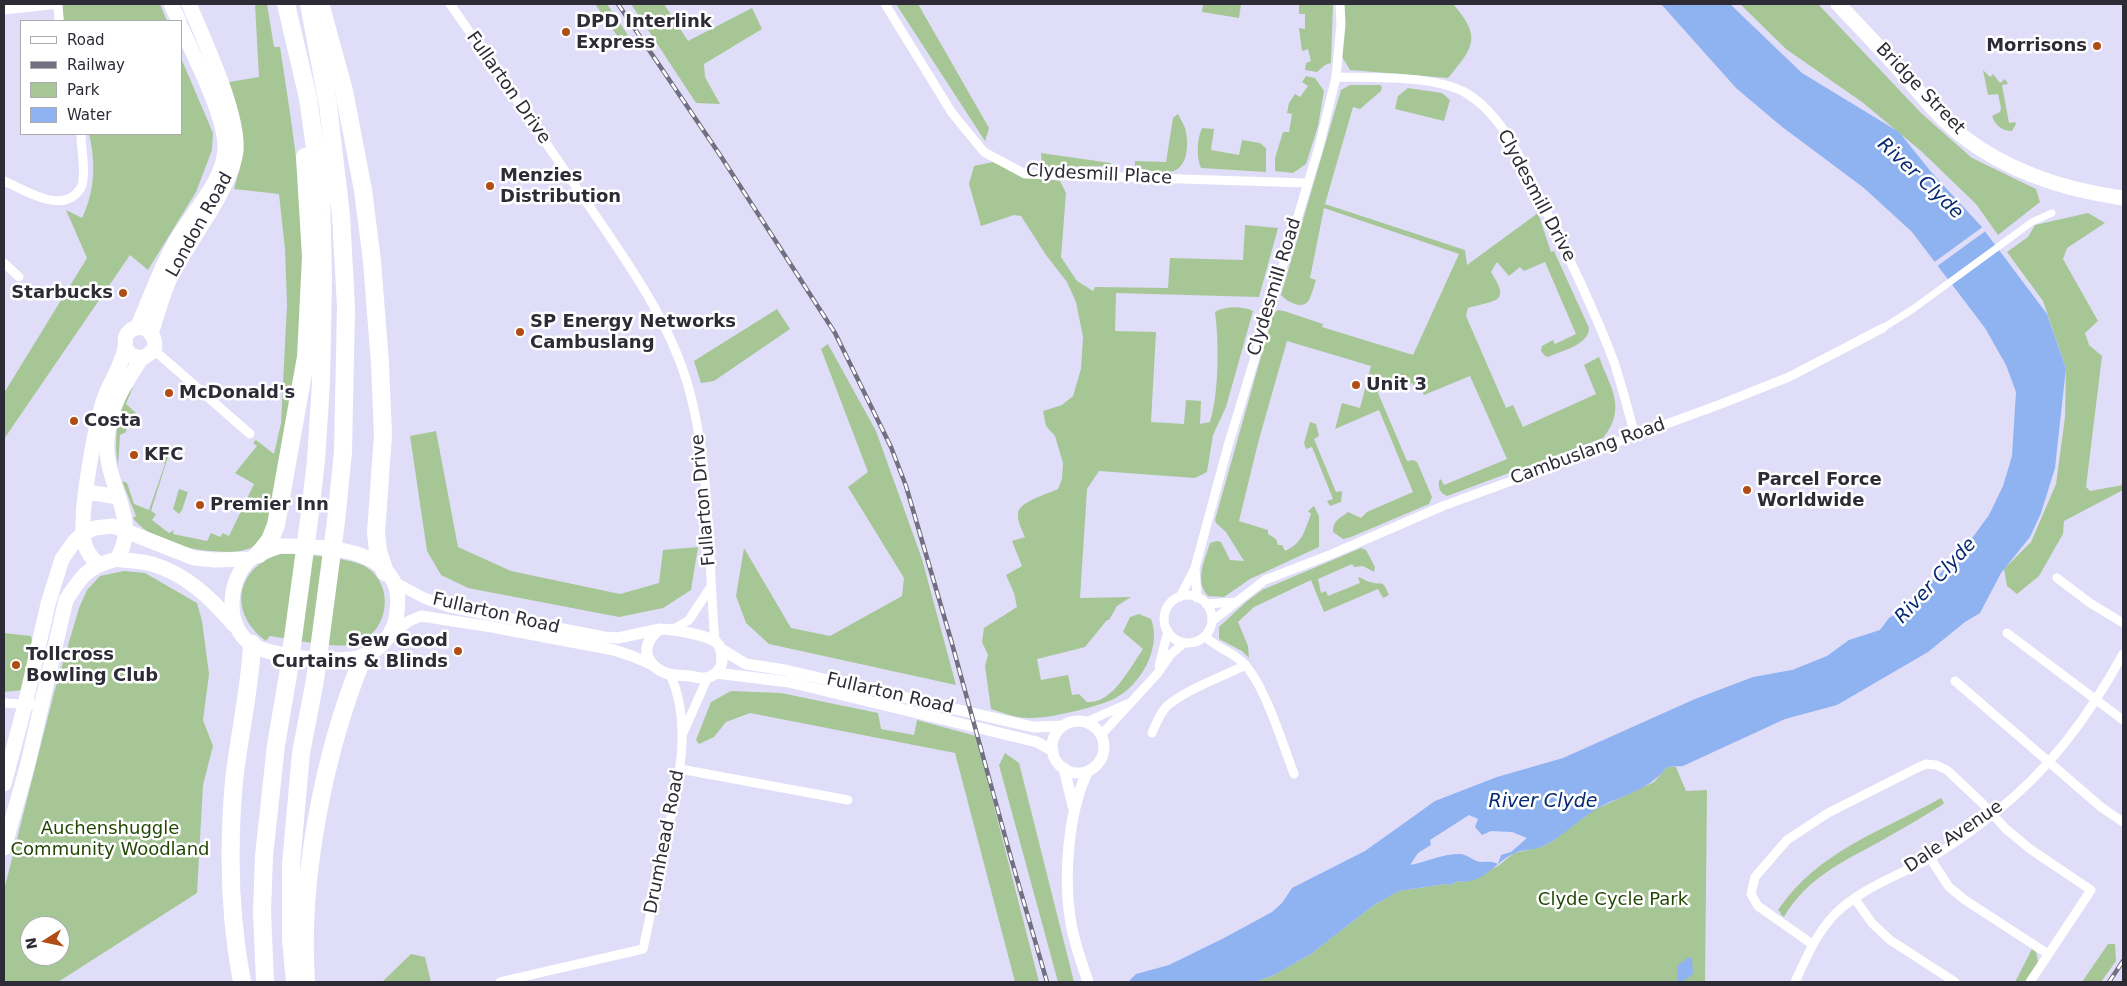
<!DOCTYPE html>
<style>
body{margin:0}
#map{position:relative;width:2127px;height:986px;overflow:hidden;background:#e0ddf9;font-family:"DejaVu Sans",sans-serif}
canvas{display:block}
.frame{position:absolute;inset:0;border:5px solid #2d2c36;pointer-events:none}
.legend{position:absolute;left:20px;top:20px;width:162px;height:115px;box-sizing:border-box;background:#fff;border:1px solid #ababaf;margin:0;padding:6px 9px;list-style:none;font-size:15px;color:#2d2c36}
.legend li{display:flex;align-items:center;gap:10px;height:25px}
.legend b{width:25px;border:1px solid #ababaf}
.north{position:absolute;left:20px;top:916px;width:50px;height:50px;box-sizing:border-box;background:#fff;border:1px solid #ababaf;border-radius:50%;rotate:260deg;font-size:14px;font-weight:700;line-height:20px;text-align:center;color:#2d2c36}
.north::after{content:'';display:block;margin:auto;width:18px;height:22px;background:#b04d14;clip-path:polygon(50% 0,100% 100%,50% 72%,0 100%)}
</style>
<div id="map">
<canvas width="2127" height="986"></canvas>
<div class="frame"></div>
<ul class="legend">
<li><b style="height:6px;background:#fff"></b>Road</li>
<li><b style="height:6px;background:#716f80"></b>Railway</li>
<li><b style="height:14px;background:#a6c795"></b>Park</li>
<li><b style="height:14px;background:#8fb2f1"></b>Water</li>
</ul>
<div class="north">N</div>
</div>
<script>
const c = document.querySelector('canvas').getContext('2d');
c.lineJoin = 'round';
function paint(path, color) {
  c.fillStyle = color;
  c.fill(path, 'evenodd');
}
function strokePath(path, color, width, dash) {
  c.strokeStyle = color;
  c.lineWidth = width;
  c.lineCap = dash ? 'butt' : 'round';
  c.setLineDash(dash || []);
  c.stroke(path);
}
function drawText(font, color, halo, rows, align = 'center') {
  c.font = font + ' "DejaVu Sans",sans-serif';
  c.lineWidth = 5;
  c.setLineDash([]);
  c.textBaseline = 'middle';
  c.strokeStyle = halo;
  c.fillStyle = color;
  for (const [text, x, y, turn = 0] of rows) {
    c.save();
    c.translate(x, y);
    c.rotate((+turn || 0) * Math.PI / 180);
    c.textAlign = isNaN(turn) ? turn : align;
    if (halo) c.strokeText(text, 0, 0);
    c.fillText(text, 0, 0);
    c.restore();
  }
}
paint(new Path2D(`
 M62,4H160L167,21H64Z
 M255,4H267L274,47H280C291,119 303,191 304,264C305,331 291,398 280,463C277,483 272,532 255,545C243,554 225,552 211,551C187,550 147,538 133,518L136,516L122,481L127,483L134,504L149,510L165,464L161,460L170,452L174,453V458L168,457L151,511L156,514L152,520L169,533L174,530L173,534L207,541L211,533L220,537L223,533L229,536L254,484L235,473L257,446L253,443L256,440L274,454L281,423L287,305L285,249L279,194L234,189L240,168L243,145L229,82L259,77Z
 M595,4H607L632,41L625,47Z
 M631,4H664L688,41L752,8L762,29L704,64L705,77L720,104L696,103Z
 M896,4H918L989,128L985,141Z
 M1203,4H1241L1239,18L1202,12Z
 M1299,4H1333L1331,63L1325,65L1317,72L1305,70L1306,63L1311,61L1308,49L1302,51L1299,28L1305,29V14H1299Z
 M1344,4H1453C1482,37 1474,47 1448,78L1350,70L1342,57Z
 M1740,4H1818L1921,113L1972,158L2036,189L2040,202L1998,235L1976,204L1921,151L1862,102L1786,49Z
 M181,58L213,133L212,150L196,192L148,270L130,255L4,439V393L87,258L66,210L82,218C95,191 96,163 89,134H181Z
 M1983,70L1990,77L1993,74L2000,83L2005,79L2008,84L2002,85L2009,123L2015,122L2016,124L2012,131C2002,131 1995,125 1992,116L2000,112L2001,108L1998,94L1988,95Z
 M1306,76L1315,78L1324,91L1318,126L1306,164L1293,173L1275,171V158L1283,132H1289L1292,114L1287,113L1289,103L1295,94L1300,97L1308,86L1302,82Z
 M1350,85H1380L1382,87L1381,91L1360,109L1353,107L1325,204L1465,250L1467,265L1538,213L1551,252L1554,251L1589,328C1589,345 1561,351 1548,357L1545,356L1541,351L1542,346L1553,340L1555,344L1576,334L1545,262L1524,271L1520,267L1509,276L1497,262L1491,272C1511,303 1496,300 1468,308L1466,316L1506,408L1513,405L1523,427L1596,394L1584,365L1599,357C1611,389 1627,408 1603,438L1447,496C1440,493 1438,488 1439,481L1441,479L1444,485L1507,459L1470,376L1424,395L1421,389L1415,390L1412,383L1404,384L1402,376L1382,381L1378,393L1407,461L1413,460L1417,462L1432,497L1429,504L1351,537L1343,539L1333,532C1333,520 1339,519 1348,512L1361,518L1367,512L1413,492L1379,410L1335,429L1342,403L1360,408L1371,366L1287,341L1258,443L1239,521L1268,530V534L1276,539L1278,545H1282L1285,551C1302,544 1305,530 1311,514L1308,511L1314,506L1319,516V547L1250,579L1224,597L1208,596C1194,581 1205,560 1210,543L1217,541L1221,542L1230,560L1244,561L1226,532L1216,523L1215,520L1273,314L1278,310L1284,311L1323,324L1322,327L1413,355L1459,254L1324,208L1310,278L1316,280C1314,286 1312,294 1309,300C1303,311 1286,301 1281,295L1341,90Z
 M1408,88L1442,93L1450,100L1444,121L1395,109L1398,96Z
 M1178,114C1180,118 1183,123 1185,128C1189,142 1189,169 1170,172C1160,174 1145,169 1135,168V161L1166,162L1173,118Z
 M1202,128L1214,129L1211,150L1239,155L1242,140L1260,143L1266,148V172L1201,168C1196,156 1197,139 1202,128Z
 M1041,153L1111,163L1112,166L1042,167Z
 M993,162L1026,176L1060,181L1066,193L1061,257L1077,281L1093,291L1095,287L1168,288L1170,258L1243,260L1245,225L1278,228L1259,297L1116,293L1115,331L1156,332L1151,422L1184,424L1186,400L1201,401L1200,424L1210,422C1219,393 1219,342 1215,312C1225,306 1242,306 1253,311L1226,407L1213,435L1207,472L1195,478L1099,471L1087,489L1080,598L1131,597L1117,606L1109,620H1107L1085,647L1037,659L1041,680L1068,675L1072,695L1079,694L1087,702C1113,704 1130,667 1143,649L1123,632L1130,617L1139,614L1151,619C1162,648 1141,685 1114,699C1097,707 1051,718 1032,718C1018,719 1004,713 991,709L985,666L988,655L982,642L984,628L1017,607L1014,593L1006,575L1022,566L1012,541L1025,537C1022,530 1017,521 1018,513C1019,502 1047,494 1058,489L1062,479L1063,463L1055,436L1046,426L1043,411L1062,405L1073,396L1081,369L1083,337L1076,302L1067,282L1046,255L1021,216L1014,215L981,226L969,184L974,166Z
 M2088,213L2105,223L2067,248L2063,259L2098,321L2085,333L2089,345L2102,356L2086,487L2090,491L2123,485V490L2064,521L2063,534L2039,576L2017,594L2007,586L2004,569L2031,542L2056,484L2065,417L2066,368L2043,301L2007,252L2028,237L2035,225Z
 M777,309L790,329L714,381L701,383L694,361Z
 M828,344L876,431L922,559L956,685L769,644L746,623L736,596L744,548L791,628L830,636L902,596L904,578L848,487L868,472L821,349Z
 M133,387L126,404L136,413L127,425L126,432L120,435L118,465C114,442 116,406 133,387Z
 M1310,422L1316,424L1319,436L1314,439L1336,492L1342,491L1341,502L1330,506L1327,501L1333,499L1312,447L1306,449L1304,443Z
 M436,431L458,547L511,571L620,594L659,583L663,550L698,547L691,590L663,608L619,617L468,588L441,575L427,551L410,436Z
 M179,489L188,492L182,510L179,514L173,509Z
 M1361,548L1366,550L1375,567L1374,572L1363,566L1354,567L1352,564L1318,579L1321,593L1326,591L1328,596L1360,583L1358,577C1363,578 1365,581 1370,582C1384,587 1381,577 1389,595L1383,598L1378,589L1324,612L1311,580L1254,607L1238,622L1248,646L1249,658L1242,651L1219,639V627L1246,602L1262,590Z
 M280,554C298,553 352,558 366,567C398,587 387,639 350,645C331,648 290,639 270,636L266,641C228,613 235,568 280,554Z
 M124,571L145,573L197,603L202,621L209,674L203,720L213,746L203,785L197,893L58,982H4V890L54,693L79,608L87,590L100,576ZM30,926H60V956H30Z
 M4,633L31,636L33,644L23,690L4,692Z
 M731,691L781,693L878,713L881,729L914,735L917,720L976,736L1039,982H1015L955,753L750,713L726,722L714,737L699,744L696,740L711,702Z
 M1005,753L1019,763L1074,982H1058L999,765Z
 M1667,767H1676L1686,791L1707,790L1705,982H1255L1274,975L1311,954L1374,905L1399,891L1445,884L1451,885L1458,881L1464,882L1498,866L1514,853L1541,847L1553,841L1590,812L1654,782Z
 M1941,798L1944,803L1942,805C1921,818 1900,830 1879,842C1842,862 1806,879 1784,917L1780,914L1781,913L1778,910C1819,850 1881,832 1941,798Z
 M2108,944H2115L2116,961L2101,982H2082Z
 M2032,949L2036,952L2038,962L2026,982H2015Z
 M411,954L425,957L431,982H382Z`), '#a6c795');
paint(new Path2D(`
 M1661,4H1730L1802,73L1899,132L1932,173L1981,226L2047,314L2066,368L2055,468L2041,513L2030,537L2001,573L1980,613L1965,622L1928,652L1837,705L1785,719L1683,766L1667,767C1645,795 1615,795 1589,814C1573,824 1559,840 1541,847C1533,850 1523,849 1515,853C1496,861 1482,886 1458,881L1451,885L1445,884L1399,891L1374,905L1311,954L1274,975L1255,982H1128L1136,974L1169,965L1224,938L1272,912L1282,903L1292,888L1365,851L1435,801L1497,777L1563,758L1695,699L1753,677L1792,670L1827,656L1849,640L1880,630L1889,618L1913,603L1924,588L1948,566L1950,561L1967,545L1989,515L2003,486L2012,456L2016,392L2006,365L1985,328L1912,232L1864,188L1781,126L1736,88ZM1469,815L1478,819L1475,827L1482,835L1491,831L1512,832L1527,838L1511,852L1501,855L1498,864C1491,861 1488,862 1482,862C1474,862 1469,855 1461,854C1445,853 1426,862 1410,865L1418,853L1431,845L1430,840Z
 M1689,957L1692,958L1693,974L1682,982H1677V966Z`), '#8fb2f1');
paint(new Path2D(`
 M1984,226L1987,230L1936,267L1933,263Z`), '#e0ddf9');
strokePath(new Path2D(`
 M1883,328L1913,309L2032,222L2052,213`), '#fff', 7);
strokePath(new Path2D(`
 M58,4L59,21
 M450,4C493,65 536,128 578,190C623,256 676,326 693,405C711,483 708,562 715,641
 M885,4L952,113L984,152L1025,174L1307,183
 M4,10L58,4
 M1336,77C1373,78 1435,75 1466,93C1504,115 1526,169 1544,207C1569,258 1594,309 1614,362C1622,386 1628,411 1635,435
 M4,181C23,189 57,212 76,194C80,190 83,185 83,180C85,165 81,149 81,134
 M4,263L19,277
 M154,350L250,434
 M1195,568L1197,598
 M2057,578L2090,603L2123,623
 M1164 619a24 24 0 1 1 48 0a24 24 0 1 1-48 0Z
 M1180,597L1195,568L1228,446L1319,147L1336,77L1341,24L1340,4
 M1206,604L1236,602
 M1212,621L1265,580L1332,554L1443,506L1721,404L1789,377L1883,328
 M674,629L689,620L710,588
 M2007,633L2123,720
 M1205,636C1218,650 1232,650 1245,665C1265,686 1283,745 1294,774
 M1159,666L1168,631
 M1955,681L2101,807L2123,822
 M4,703L40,705
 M1086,722L1127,704
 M683,733L707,679
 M1152,733C1156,724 1159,714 1167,706C1185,690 1223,676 1246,665
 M1101,735L1157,674L1171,654L1184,643
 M680,769L848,800
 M1930,858L1949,887L1965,900L2048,954
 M1855,899L1872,923L1890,940L1955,982
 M1812,944L1758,906L1751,894L1755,877L1787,840L1828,813L1919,767L1926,764L1936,765L1947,770L1981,802L2006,829L2030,849L2091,890L2030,982
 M500,982L643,949C651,913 658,876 666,840C677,786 694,727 670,674
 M1795,982C1806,958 1816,934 1835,914C1861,888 1898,876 1930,858C1951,846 1973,830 1992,815C2049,771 2089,716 2123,654`), '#fff', 9);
strokePath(new Path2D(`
 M394,582L424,598L450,607L604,637L618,638L660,629
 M660,629C672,629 707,635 716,642C721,646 722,654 722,660C722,668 716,675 709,677C703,680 696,677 690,676C681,675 671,676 663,672C642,661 642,643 660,629Z
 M391,634L409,621L421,616L492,627L614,650L632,656L653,665
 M721,649L746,664L785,670L1033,727L1063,726
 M716,673L789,682L1037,742L1053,751
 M1052 747a26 26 0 1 1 52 0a26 26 0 1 1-52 0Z
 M1064,768L1073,806
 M1088,771C1068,810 1063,879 1071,923C1074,943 1082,963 1088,982`), '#fff', 11);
strokePath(new Path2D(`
 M171,4L179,21
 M1838,4C1861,28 1884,52 1906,77C1923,97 1940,118 1961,135C2008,172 2065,190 2123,198
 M137,328C150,299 160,268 176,241C192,212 224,182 225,148C226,118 194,56 181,27
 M151,333C158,313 163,291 173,272C191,239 232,186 236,151C239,113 204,40 189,4
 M86,496L94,493L118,497
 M280,546C315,546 376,546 394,582C398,590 398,603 397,612C396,629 384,646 369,654C347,666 272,658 251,644C224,625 228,581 249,560C257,553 271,549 280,546Z
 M117,559C128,561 141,561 152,564C186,574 211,598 234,625
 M98,564C92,558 87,553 85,545C77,520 95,429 103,402C107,389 114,378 119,366C121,361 124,354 125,348C126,343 124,339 127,334C139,318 159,333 154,350L143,358L132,356L125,348
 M4,784L25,705L48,604L62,559L74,542L83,533L95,528L113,526L194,558L215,560L250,559
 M4,848L27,767L66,600C82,575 87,567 117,559C142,518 103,483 107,440C109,408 124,385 141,359`), '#fff', 15);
strokePath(new Path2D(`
 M321,7L344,91L363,190L372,261L380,364L383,435L376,533L378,551L385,572
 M259,554L270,540L276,525L306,357L311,257L305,157
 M306,981C299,879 324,752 363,657
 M242,982C229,915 228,849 234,781C239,735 250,690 252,644
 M265,982L262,912L264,856L276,745L288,675L309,520L316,461L321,382L323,281L321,191L308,98L286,4
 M295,982L291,939V864L301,753L315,680L336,521L343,452L346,307L341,215L328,105L309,4`), '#fff', 18);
const rail = new Path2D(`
 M618,4L720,155L835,333L891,447L906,486L951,640L1011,858L1047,982
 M2109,982L2123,961`);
strokePath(rail, '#716f80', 4.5);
strokePath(rail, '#fff', 2.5, [8]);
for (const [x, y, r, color] of [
 [566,32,5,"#b04d14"],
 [2097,46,5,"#b04d14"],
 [490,186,5,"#b04d14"],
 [123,293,5,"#b04d14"],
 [520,332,5,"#b04d14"],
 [1356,385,5,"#b04d14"],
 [169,393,5,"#b04d14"],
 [74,421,5,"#b04d14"],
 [134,455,5,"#b04d14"],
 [1747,490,5,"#b04d14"],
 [200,505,5,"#b04d14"],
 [458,651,5,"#b04d14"],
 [16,665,5,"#b04d14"]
]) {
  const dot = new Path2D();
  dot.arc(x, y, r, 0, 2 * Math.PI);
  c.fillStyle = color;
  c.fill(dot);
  strokePath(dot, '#fff', 2);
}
drawText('bold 18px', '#2d2c36', '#fff', [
 ["DPD Interlink",576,22],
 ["Express",576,43],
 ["Morrisons",2087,46,"right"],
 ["Menzies",500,176],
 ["Distribution",500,197],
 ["Starbucks",113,293,"right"],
 ["SP Energy Networks",530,322],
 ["Cambuslang",530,343],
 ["Unit 3",1366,385],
 ["McDonald's",179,393],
 ["Costa",84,421],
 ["KFC",144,455],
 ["Parcel Force",1757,480],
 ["Worldwide",1757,501],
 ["Premier Inn",210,505],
 ["Sew Good",448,641,"right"],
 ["Curtains & Blinds",448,662,"right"],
 ["Tollcross",26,655],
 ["Bowling Club",26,676]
], 'left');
drawText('18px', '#2d2c36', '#fff', [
 ["Fullarton Drive",508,88,55],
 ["Bridge Street",1920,89,46],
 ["Clydesmill Place",1099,175,3],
 ["Clydesmill Drive",1536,196,62],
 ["London Road",200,225,-61],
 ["Clydesmill Road",1275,287,-73],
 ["Cambuslang Road",1588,452,-20],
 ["Fullarton Drive",704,500,-95],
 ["Fullarton Road",496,614,13],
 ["Fullarton Road",890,694,13],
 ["Dale Avenue",1954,837,-34],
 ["Drumhead Road",665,842,-79]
]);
drawText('18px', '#224803', '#fff', [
 ["Auchenshuggle",110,829],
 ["Community Woodland",110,850],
 ["Clyde Cycle Park",1613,900]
]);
drawText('italic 19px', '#072b72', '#fff', [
 ["River Clyde",1920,179,43],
 ["River Clyde",1936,581,-47],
 ["River Clyde",1543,802]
]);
</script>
